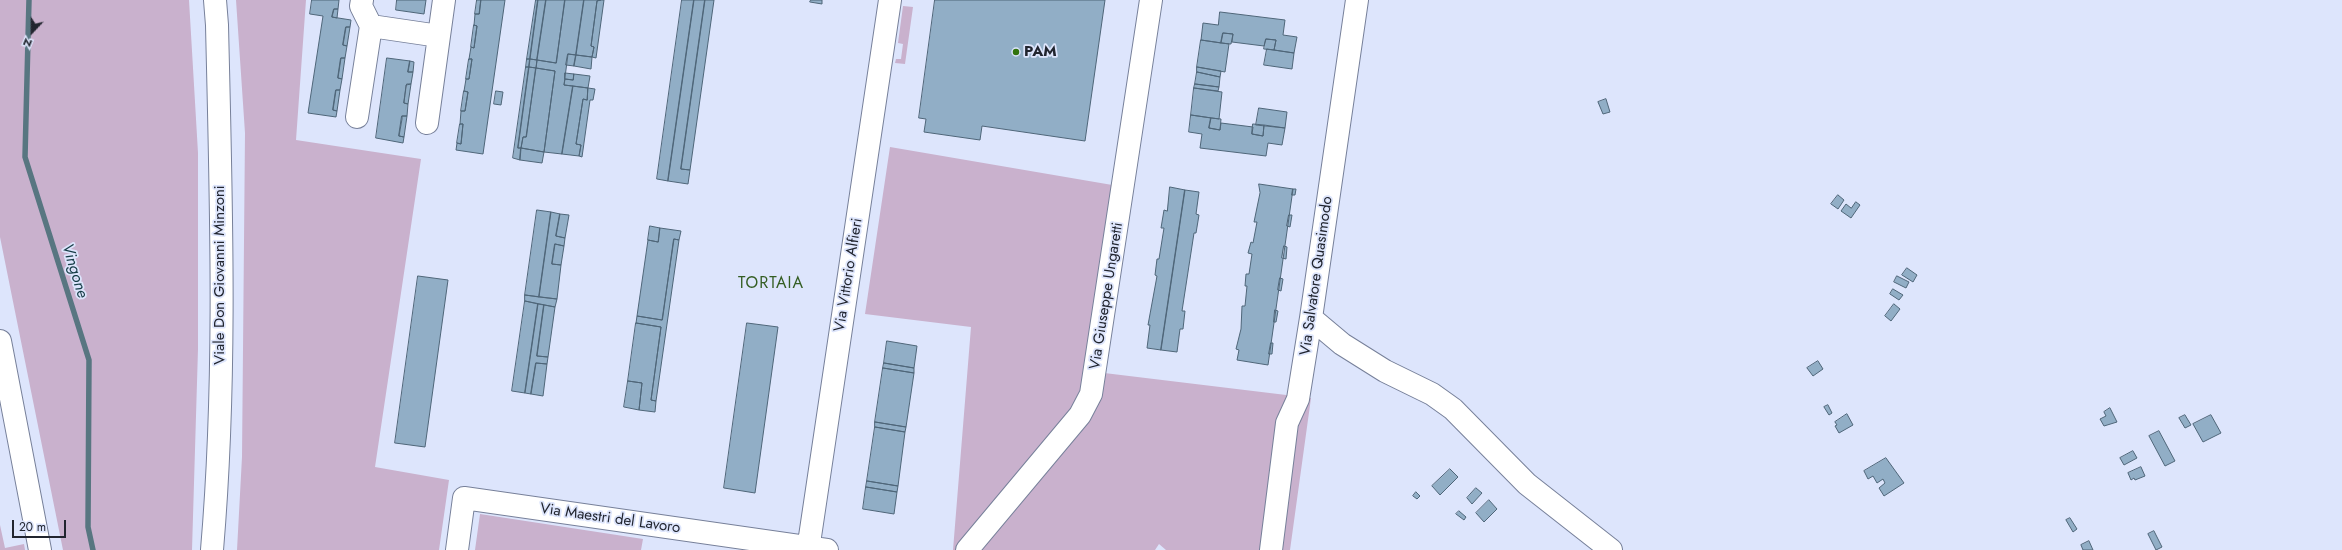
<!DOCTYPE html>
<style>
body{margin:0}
#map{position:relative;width:2342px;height:550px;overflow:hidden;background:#dde5fc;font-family:Jost,sans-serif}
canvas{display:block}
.north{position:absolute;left:12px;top:12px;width:40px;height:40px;-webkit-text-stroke:3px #dde5fc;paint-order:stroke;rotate:202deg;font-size:11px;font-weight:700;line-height:16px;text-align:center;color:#21252f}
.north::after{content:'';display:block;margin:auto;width:14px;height:18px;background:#21252f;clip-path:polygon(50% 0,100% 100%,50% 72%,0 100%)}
.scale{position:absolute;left:12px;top:520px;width:54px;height:18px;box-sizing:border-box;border:2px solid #21252f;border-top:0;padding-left:5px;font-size:12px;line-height:14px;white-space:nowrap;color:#21252f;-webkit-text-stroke:3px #dde5fc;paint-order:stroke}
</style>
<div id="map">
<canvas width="2342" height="550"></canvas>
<div class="north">N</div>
<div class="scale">20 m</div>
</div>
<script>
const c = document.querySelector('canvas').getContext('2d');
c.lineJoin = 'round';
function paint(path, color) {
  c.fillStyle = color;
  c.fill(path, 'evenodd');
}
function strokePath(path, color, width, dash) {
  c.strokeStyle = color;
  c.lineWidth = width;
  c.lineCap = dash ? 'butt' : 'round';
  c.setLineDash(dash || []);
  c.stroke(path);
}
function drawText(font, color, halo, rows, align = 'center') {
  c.font = font + ' Jost,sans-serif';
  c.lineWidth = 3.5;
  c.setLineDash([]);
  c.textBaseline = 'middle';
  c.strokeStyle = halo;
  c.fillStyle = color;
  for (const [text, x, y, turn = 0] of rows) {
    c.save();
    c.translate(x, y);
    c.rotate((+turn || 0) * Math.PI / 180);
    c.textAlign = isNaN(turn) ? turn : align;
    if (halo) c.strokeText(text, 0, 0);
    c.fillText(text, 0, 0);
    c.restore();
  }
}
paint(new Path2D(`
 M0,0H189L198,153V349L192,550H63L0,237Z
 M236,0H306L296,140L421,159L375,467L449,480L439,550H237L242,457L245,133Z
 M903,6L913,7L905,64L895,63L896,59H901L903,44L898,43Z
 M890,147L1124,187L1096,372L1311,398L1290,550H1166L1159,544L1155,550H953L971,327L865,314Z
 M480,514L643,539L641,550H475Z
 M0,525L5,548L24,544L25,550H0Z`), '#c9b1cd');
strokePath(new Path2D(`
 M29,0L25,157L89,360L88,527L93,550`), '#587681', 5.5);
const building = new Path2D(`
 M312,0H339L338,9H334L332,17L351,20L350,27H346L343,45L347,46L345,58H341L338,78L342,79L340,90H336L333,110L337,111L336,117L308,113L323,16L310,14Z
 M397,0H426L424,14L396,10Z
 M477,0H481L479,14H475Z
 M481,0H505L483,154L456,150L457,143L461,144L463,124H460L461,111H465L468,92L464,91L466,79H469L472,59H469L471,47L474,48L477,26L474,25L475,14H479Z
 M536,0H538L530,59H527Z
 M538,0H546L537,60L530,59Z
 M546,0H565L556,63L537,60Z
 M565,0H584L576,55L568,54L564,85L573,86L562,154L544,152L555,71L536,68L537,60L556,63Z
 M584,0H601L597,1L591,46L594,47L592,57L576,55Z
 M601,0H604L596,58L592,57L594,47L591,46L597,1Z
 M682,0H694L668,181L657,179Z
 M694,0H705L681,169L690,170L688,184L668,181Z
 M705,0H714L690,170L681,169Z
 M811,0H822V4L810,2Z
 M935,0H1105L1085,141L982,126L980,140L924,132L926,119L919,118Z
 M334,9H338L337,18L332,17Z
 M1220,12L1285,20L1283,35L1297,37L1294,53L1274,50L1276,40L1266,39L1264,46L1232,42L1233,34L1223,33L1221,43L1201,40L1203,23L1218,25Z
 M474,25L477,26L474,48L471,47Z
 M346,27H350L347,46L343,45Z
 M1223,33L1233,34L1231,44L1221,43Z
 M1266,39L1276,40L1274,50L1264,49Z
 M1201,40L1229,44L1225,72L1197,67Z
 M1267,49L1294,53L1292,69L1264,65Z
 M568,54L576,55L574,66L566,65Z
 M576,55L592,57L591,69L574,66Z
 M341,58H345L342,79L338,78Z
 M387,58L410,61L408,72H413L411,84L406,85L404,103L408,104L407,116H402V119L399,136L404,137L403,143L376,138Z
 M469,59H472L469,79H466Z
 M527,59H530L529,67H526Z
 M530,59L537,60L536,68L529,67Z
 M410,61L414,62L413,72H408Z
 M526,67H529L518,148H521L520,160L513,158Z
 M529,67L536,68L526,137H523L521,148H518Z
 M1197,67L1221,71L1220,77L1197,72Z
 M536,68L555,71L544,152L521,148L523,137H526Z
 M1197,72L1220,77L1219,87L1195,84Z
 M565,73L574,74L573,80L565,79Z
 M574,74L590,76L588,88L564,85L565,79L573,80Z
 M407,84H411L408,104L404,103Z
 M1195,84L1219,87L1218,91L1194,88Z
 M573,86L588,88L587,100L583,99L576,144L581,145L579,156L562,154Z
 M588,88L595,89L593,100H590L582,157L579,156L581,145L576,144L583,99L587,100Z
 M1194,88L1222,92L1219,119L1191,115Z
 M336,90H340L337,111L333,110Z
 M464,91L468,92L465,111H461Z
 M496,91L503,92L501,105L494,104Z
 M1606,99L1610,112L1603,114L1598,102Z
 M1259,108L1287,112L1285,128L1256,125Z
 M1191,115L1211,118L1209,128L1220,130L1221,123L1253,127L1252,134L1263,136L1264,125L1285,128L1282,145L1268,143L1266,156L1200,148L1202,134L1189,132Z
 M402,116H407L404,137L399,136Z
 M1211,118L1221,119L1220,130L1209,128Z
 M460,124H463L461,144L457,143Z
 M1253,124L1264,125L1263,136L1252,134Z
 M521,148L544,152L542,163L520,160Z
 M1259,184L1293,189L1268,365L1237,360L1239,350L1236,349L1241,329L1242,306H1245L1247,286H1245L1246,274H1249L1252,254L1248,253L1251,242L1253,243L1257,222H1254L1260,193Z
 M1170,187L1185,190L1161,350L1147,348L1150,325H1148L1157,276L1155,275L1157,259H1159L1164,228H1161L1164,210L1167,211Z
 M1293,189H1296L1295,195H1292Z
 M1185,190L1199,192L1196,214L1199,215L1196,233H1194L1182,311H1185L1183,329H1180L1177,352L1161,350Z
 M1838,195L1844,200L1838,209L1831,204Z
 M1856,202L1860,205L1851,218L1841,211L1846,204L1851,208Z
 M537,210L551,212L539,297L525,295Z
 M551,212L560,214L556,236L565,238L564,246L555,244L552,264L561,265L557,299L539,297Z
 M560,214L569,215L565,238L556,236Z
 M1289,215H1292L1290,227L1287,226Z
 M650,226L660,228L658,242L648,240Z
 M660,228L681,231L679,240L674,239L662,320L637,316L648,240L658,242Z
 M674,239L679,240L656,401L651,400L661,327L636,323L637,316L662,320Z
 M555,244L564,246L561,265L552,264Z
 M1284,246L1287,247L1286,259L1282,258Z
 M1907,268L1917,275L1913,282L1902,275Z
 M418,276L448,280L425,447L395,443Z
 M1897,276L1909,282L1906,288L1894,282Z
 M1280,278L1283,279L1281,291L1278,290Z
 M1893,289L1903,295L1899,300L1890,294Z
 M525,295L557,299L555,307L525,301Z
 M525,301L538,304L525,393L512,391Z
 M538,304L544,305L537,356L548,357L547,364L536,363L531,394L525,393Z
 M1894,304L1900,309L1891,321L1885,316Z
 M544,305L555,307L548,357L537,356Z
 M1275,310L1278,311L1276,322H1274Z
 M636,323L661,327L651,400L656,401L655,412L639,410L642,383L628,381Z
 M747,323L778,327L755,493L724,488Z
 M887,341L917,346L914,368L884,363Z
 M1271,343H1273L1272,354H1269Z
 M1818,361L1823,369L1813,376L1807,368Z
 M536,363L547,364L543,396L531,394Z
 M884,363L914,368V373L883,368Z
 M883,368L914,373L906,427L875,422Z
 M628,381L642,383L639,410L624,407Z
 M1828,405L1832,413L1829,415L1824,407Z
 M2110,408L2117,422L2104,426L2100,419L2106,416L2104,412Z
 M1847,414L1853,425L1839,433L1835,426L1837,425L1835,422Z
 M2185,415L2191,425L2185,428L2179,418Z
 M2211,415L2221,433L2203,442L2193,424Z
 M875,422L906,427L905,432L875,427Z
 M875,427L905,432L898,486L867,481Z
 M2159,431L2175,461L2165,466L2149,436Z
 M2133,451L2137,458L2124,465L2120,458Z
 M1886,458L1904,483L1884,496L1879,488L1885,483L1883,479L1877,483L1873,476L1868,479L1864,471Z
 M2141,467L2145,476L2135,480L2134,478L2131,480L2128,473Z
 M1450,469L1458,477L1440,495L1432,486Z
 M867,481L898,486L897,492L866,487Z
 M866,487L897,492L894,514L863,509Z
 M1476,488L1482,493L1472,504L1467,498Z
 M1416,492L1420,496L1417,499L1413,496Z
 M1489,500L1497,509L1484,522L1476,513Z
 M1459,511L1466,517L1464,520L1456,514Z
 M2070,518L2077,529L2073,532L2066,520Z
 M2154,531L2162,547L2156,550L2148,534Z
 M2089,541L2093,550H2083L2081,545Z`);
paint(building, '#91aec6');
strokePath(building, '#4f6679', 1);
const minor = new Path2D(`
 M362,0L361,6L371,26L439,36L444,0
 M357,117L371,26
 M427,123L439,36
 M1311,318L1342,344L1385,371L1432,394L1453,409L1527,484L1611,550
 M0,341L40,550
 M457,550L464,498L827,550
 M808,550L890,0
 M967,550L1080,415L1091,394L1151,0
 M1271,550L1287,423L1298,399L1311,318L1357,0`);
const major = new Path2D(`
 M212,550C227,375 221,200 217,25L215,0`);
strokePath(minor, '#77809a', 24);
strokePath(major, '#77809a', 24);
strokePath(minor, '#fff', 22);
strokePath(major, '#fff', 22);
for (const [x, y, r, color] of [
 [1016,52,4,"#32730e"]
]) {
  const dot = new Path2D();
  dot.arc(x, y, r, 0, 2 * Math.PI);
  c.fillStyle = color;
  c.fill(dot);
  strokePath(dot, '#dde5fc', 1.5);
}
drawText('bold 15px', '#21252f', '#dde5fc', [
 ["PAM",1024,52]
], 'left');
drawText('15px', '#21252f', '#dde5fc', [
 ["Viale Don Giovanni Minzoni",220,275,-90],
 ["Via Vittorio Alfieri",849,275,-81],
 ["Via Salvatore Quasimodo",1317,276,-82],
 ["Via Giuseppe Ungaretti",1107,296,-81],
 ["Via Maestri del Lavoro",610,519,8]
]);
drawText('italic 16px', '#163c46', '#dde5fc', [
 ["Vingone",74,271,73]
]);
c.letterSpacing = '1px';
drawText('16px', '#345e23', '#dde5fc', [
 ["TORTAIA",771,284]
]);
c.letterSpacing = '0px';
</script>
